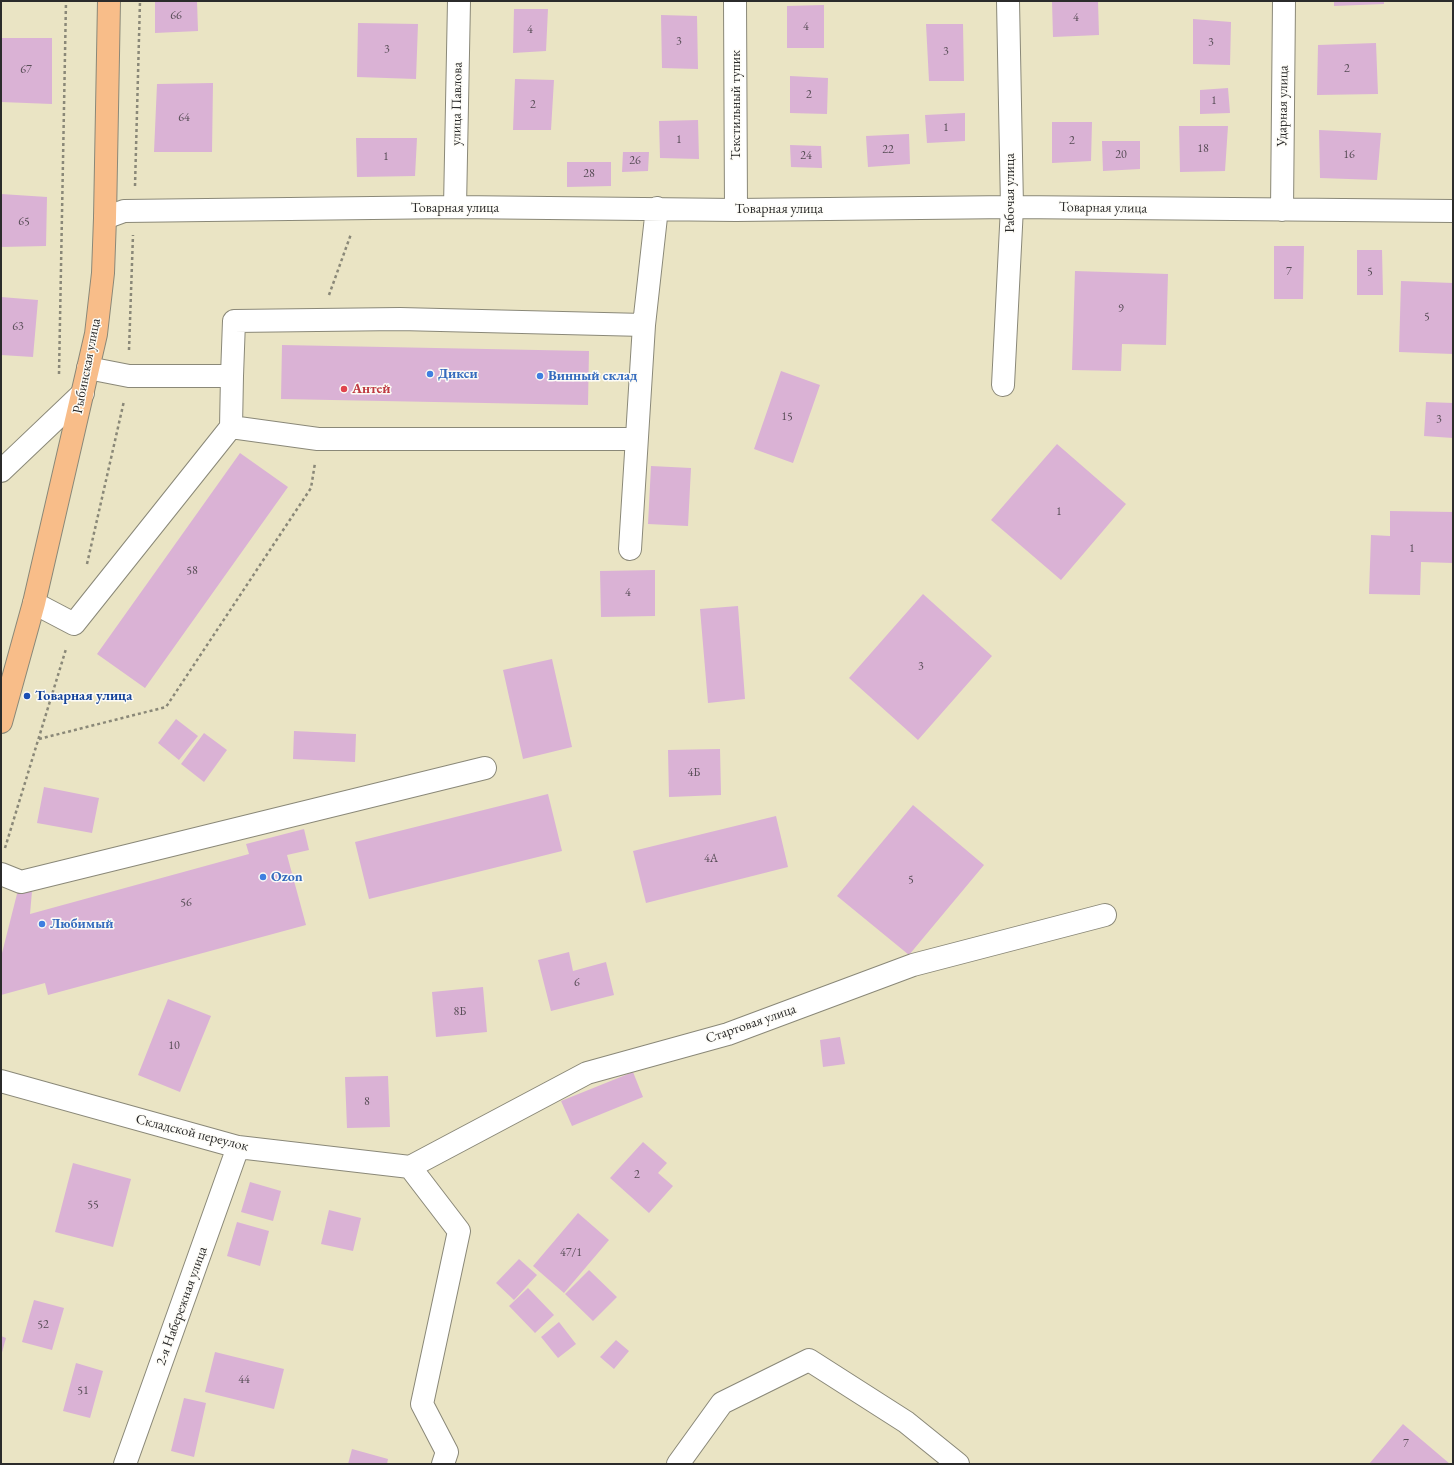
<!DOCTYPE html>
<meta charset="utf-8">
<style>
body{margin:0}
#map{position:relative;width:1454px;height:1465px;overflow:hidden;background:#eae4c4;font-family:"EB Garamond",serif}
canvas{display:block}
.frame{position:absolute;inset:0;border:2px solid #2b2b2b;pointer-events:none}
</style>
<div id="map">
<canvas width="1454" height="1465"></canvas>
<div class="frame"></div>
</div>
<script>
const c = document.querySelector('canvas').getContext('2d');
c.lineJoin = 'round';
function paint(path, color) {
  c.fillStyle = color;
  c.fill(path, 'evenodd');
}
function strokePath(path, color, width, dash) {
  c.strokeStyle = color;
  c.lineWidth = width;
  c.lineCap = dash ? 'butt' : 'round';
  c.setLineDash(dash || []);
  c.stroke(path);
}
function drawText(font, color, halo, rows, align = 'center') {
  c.font = font + ' "EB Garamond",serif';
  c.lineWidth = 3;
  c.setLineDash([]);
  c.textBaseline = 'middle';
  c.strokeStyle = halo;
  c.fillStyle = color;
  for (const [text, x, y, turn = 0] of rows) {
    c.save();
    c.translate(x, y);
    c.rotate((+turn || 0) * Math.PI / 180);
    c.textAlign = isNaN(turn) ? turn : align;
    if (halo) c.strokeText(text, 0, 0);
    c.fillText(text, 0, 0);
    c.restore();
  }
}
paint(new Path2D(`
 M155,1H197L198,31L155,33Z
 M1052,1H1098L1099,35L1053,37Z
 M1334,1H1384V4L1334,6Z
 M824,5V48H787V6Z
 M514,9H548L546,51L513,53Z
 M661,15L697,16L698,69L662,68Z
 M1193,19L1231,22L1230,65L1193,64Z
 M358,23L418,24L416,79L357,77Z
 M926,24H963L964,81H929Z
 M1,38H52V104L1,102Z
 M1376,43L1378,94L1317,95L1318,45Z
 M790,76L828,78L827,114L790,113Z
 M515,79L554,80L551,130H513Z
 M213,83L212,152H154L157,84Z
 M1228,88L1230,113L1200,114V90Z
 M965,113V141L927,143L925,115Z
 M698,120L699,159L660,158L659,121Z
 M1052,122H1092L1091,161L1052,163Z
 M1179,126H1228L1225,171L1180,172Z
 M1319,130L1381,133L1377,180L1320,178Z
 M909,134L910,164L868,167L866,136Z
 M356,138H417L415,176L357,177Z
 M1102,141H1140V169L1103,171Z
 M790,145L821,146L822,168L791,167Z
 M623,152H649L648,171L622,172Z
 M567,162H611V186L567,187Z
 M1,194L47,197L46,246L1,247Z
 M1274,246H1304L1303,299H1274Z
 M1357,250H1382L1383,295H1357Z
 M1075,271L1168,274L1166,345L1122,344L1121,371L1072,370Z
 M1401,281L1453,283V354L1399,352Z
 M1,297L38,300L33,357L1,355Z
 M282,345L589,351L588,405L281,399Z
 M781,371L820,385L793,463L754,449Z
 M1426,402L1453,403V438L1424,436Z
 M1057,444L1126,504L1061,580L991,520Z
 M240,453L288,487L145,688L97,654Z
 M651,466L691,468L688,526L648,524Z
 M1390,511L1453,512V563L1421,562L1420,595L1369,594L1371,535L1390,536Z
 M655,570V616L601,617L600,571Z
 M923,594L992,656L918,740L849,678Z
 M738,606L745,699L708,703L700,609Z
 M552,659L572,747L523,759L503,670Z
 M176,719L198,736L179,760L158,743Z
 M294,731L356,734L355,762L293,759Z
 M204,733L227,750L204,782L181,764Z
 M720,749L721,795L669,797L668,750Z
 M44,787L99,798L92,833L37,823Z
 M548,794L562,851L369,899L355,842Z
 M913,805L984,865L909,955L837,896Z
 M776,816L788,867L646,903L633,851Z
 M304,829L309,850L287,855L306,925L48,995L45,983L1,995V957L18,890L32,891L30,914L249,854L246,844Z
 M569,952L573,971L606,962L614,995L551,1011L538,960Z
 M483,987L487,1032L436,1037L432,992Z
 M168,999L211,1016L180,1092L138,1075Z
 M840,1037L845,1064L823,1067L820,1040Z
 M633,1072L643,1097L572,1126L561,1101Z
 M388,1076L390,1127L347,1128L345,1077Z
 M643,1142L667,1163L658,1173L673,1186L649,1213L610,1178Z
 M73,1163L131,1179L113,1247L55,1232Z
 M250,1182L281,1191L273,1221L241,1212Z
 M329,1210L361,1218L353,1251L321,1244Z
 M578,1213L609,1240L564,1293L533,1266Z
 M237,1222L269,1231L260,1266L227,1256Z
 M519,1259L537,1275L514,1300L496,1283Z
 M589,1270L617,1297L593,1321L565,1294Z
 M528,1288L554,1315L535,1333L509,1306Z
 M34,1300L64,1308L52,1350L22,1342Z
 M559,1322L576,1344L558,1358L541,1337Z
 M1,1336L6,1338L1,1356Z
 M616,1340L629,1351L614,1369L600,1357Z
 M215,1352L284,1369L274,1409L205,1392Z
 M76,1363L103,1371L90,1418L63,1411Z
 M184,1398L206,1403L194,1457L171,1451Z
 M1403,1424L1450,1464H1369Z
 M352,1449L388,1459L387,1464H348Z`), '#dab2d5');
const minor = new Path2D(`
 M735,1L736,210
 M455,207L459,1
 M1282,210L1284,1
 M105,218L124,211L455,207L736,210L1012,207L1453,211
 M232,376L234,321L400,319L644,325L657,208
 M1003,385L1012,207L1008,1
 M231,427L318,439H636
 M1,471L83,393
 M630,549L644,325
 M34,603L74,624L231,427L232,376H129L88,368
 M1,874L21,882L485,768
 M1,1081L238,1147L410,1167
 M410,1167L587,1073L728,1034L913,965L1105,915
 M410,1167L459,1231L422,1404L447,1452L443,1464
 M125,1464L238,1147
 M678,1464L722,1403L809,1360L906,1422L958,1464`);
const major = new Path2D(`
 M1,722L34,603L96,334L103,273L105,218L109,1`);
strokePath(minor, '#8a8878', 24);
strokePath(major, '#8a8878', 24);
strokePath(new Path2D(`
 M135,186L140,1
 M329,295L351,234
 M129,350L133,235
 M59,374L66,1
 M87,564L124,401
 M39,739L166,707L311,488L315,463
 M5,848L66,649`), '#8a8878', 2.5, [3, 3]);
strokePath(minor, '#fff', 22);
strokePath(major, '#f8bd89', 22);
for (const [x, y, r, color] of [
 [430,374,4,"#3f7fe0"],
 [540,376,4,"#3f7fe0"],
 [344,389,4,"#e0444e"],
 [27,696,4,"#1a4fb4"],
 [263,877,4,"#3f7fe0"],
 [42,924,4,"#3f7fe0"]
]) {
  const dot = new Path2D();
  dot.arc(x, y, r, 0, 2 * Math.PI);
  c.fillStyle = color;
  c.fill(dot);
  strokePath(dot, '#fdfcf7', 1.5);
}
drawText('12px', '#574d56', null, [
 ["66",176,16],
 ["4",1076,18],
 ["4",806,27],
 ["4",530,30],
 ["3",679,42],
 ["3",1211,43],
 ["3",387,50],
 ["3",946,52],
 ["2",1347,69],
 ["67",26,70],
 ["2",809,95],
 ["1",1214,101],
 ["2",533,105],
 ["64",184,118],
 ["1",946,128],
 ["1",679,140],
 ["2",1072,141],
 ["18",1203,149],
 ["22",888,150],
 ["20",1121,155],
 ["16",1349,155],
 ["24",806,156],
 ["1",386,157],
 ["26",635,161],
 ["28",589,174],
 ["65",24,222],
 ["7",1289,272],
 ["5",1370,272],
 ["9",1121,309],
 ["5",1427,317],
 ["63",18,327],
 ["15",787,417],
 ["3",1439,420],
 ["1",1059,512],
 ["1",1412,549],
 ["58",192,571],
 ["4",628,593],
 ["3",921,667],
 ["4Б",694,773],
 ["4А",711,859],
 ["5",911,880],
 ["56",186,903],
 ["6",577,983],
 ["8Б",460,1012],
 ["10",174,1046],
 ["8",367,1102],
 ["2",637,1175],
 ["55",93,1205],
 ["47/1",571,1253],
 ["52",43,1325],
 ["44",244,1380],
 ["51",83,1391],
 ["7",1406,1444]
]);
drawText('14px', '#2b2b2b', '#fdfcf7', [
 ["улица Павлова",457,104,-89],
 ["Текстильный тупик",736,105,-90],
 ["Ударная улица",1283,106,-89],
 ["Рабочая улица",1010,193,-90],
 ["Товарная улица",455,208],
 ["Товарная улица",1103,208,1],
 ["Товарная улица",779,209],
 ["Рыбинская улица",87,366,-79],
 ["Стартовая улица",751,1024,-19],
 ["Складской переулок",192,1133,14],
 ["2-я Набережная улица",182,1306,-70]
]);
drawText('bold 14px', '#366cbe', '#fdfcf7', [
 ["Дикси",438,374],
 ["Винный склад",548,376],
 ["Ozon",271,877],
 ["Любимый",50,924]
], 'left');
drawText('bold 14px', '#be3a42', '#fdfcf7', [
 ["Антей",352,389]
], 'left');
drawText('bold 14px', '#164399', '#fdfcf7', [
 ["Товарная улица",35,696]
], 'left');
</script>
